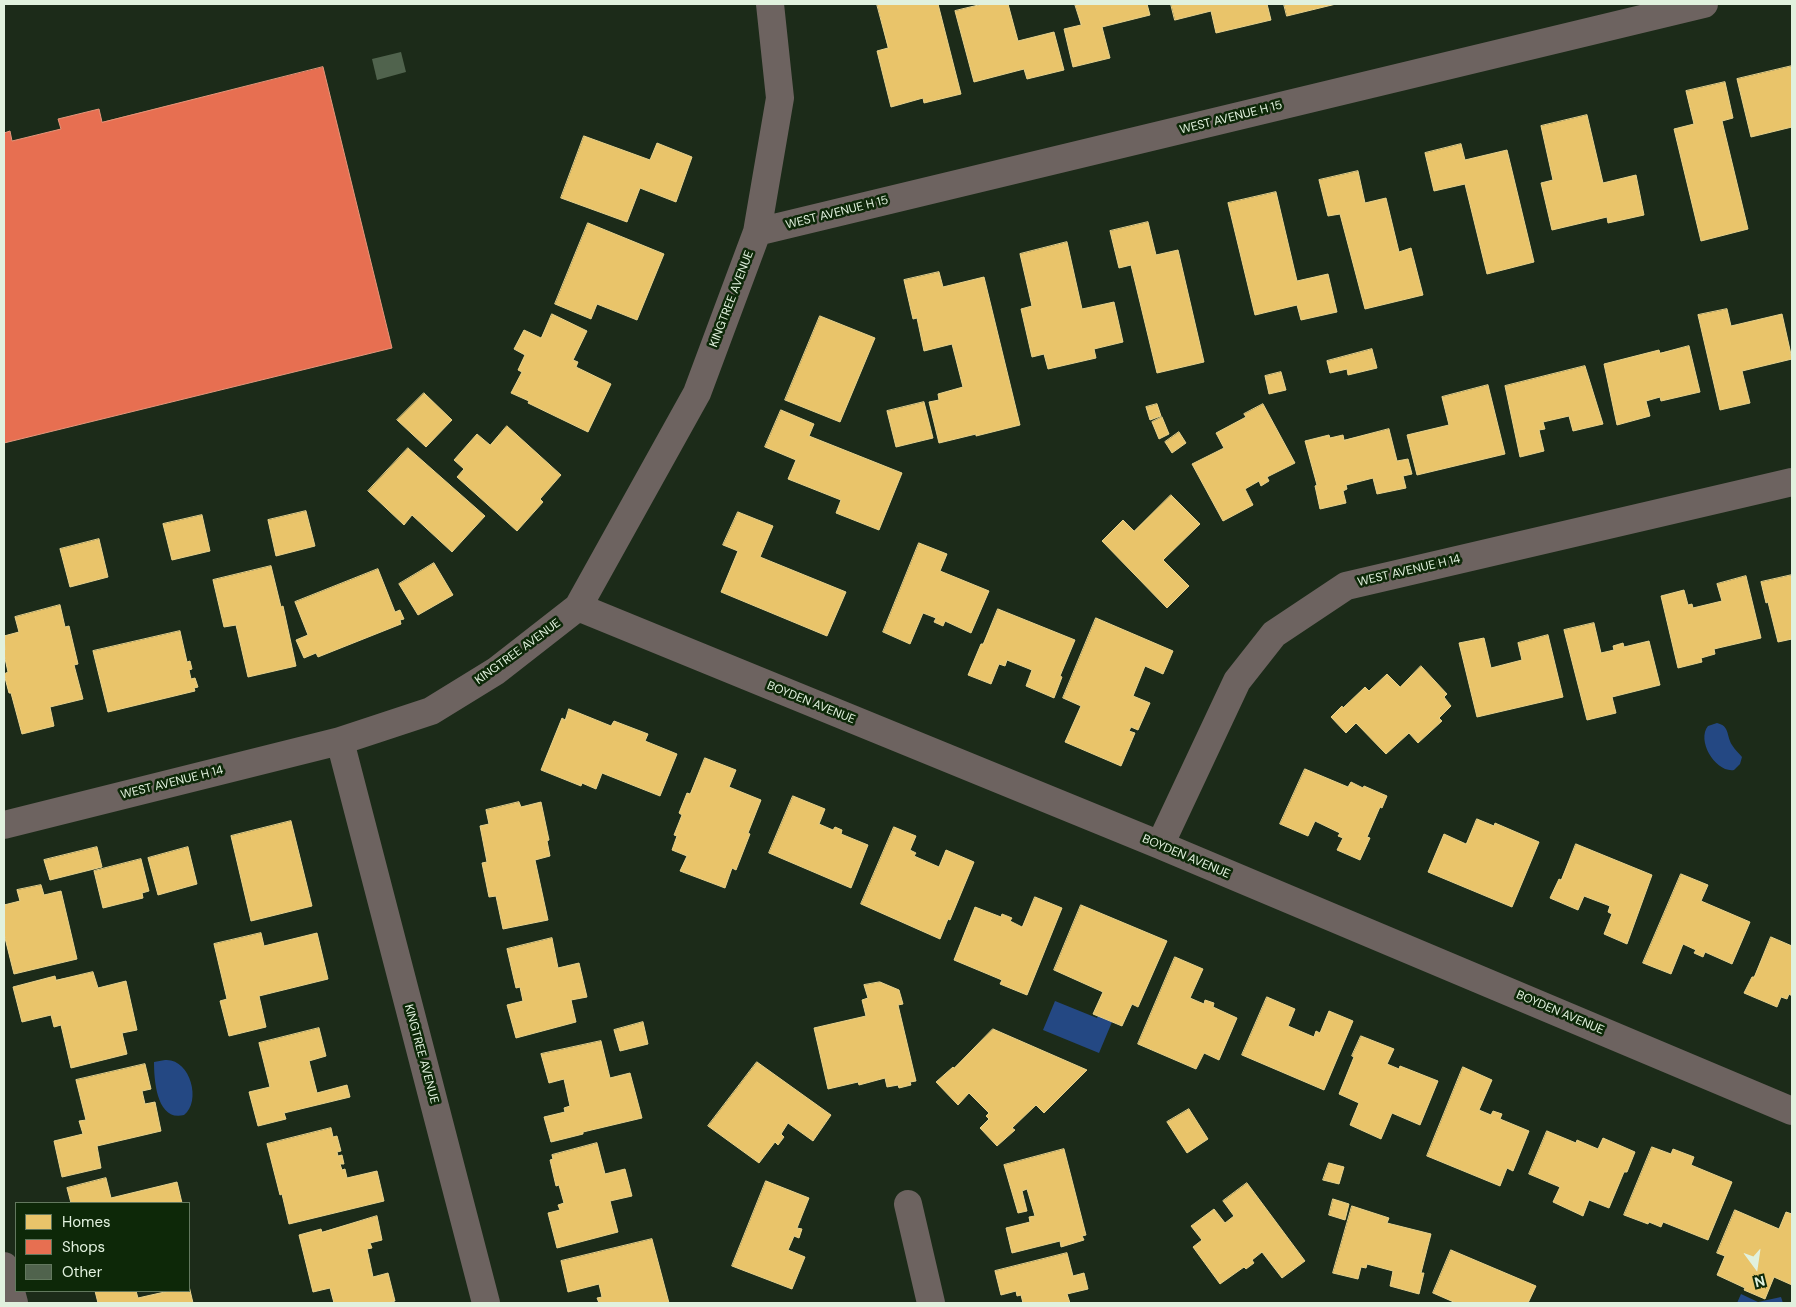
<!DOCTYPE html>
<style>
body{margin:0}
#map{position:relative;width:1796px;height:1307px;overflow:hidden;background:#1c2b19;font-family:"DM Sans",sans-serif}
canvas{display:block}
.frame{position:absolute;inset:0;border:5px solid #e1f1de;pointer-events:none}
.legend{position:absolute;left:15px;top:1202px;width:175px;height:90px;box-sizing:border-box;background:#0d2808;border:1px solid #62785e;margin:0;padding:6px 9px;list-style:none;font-size:15px;color:#e1f1de}
.legend li{display:flex;align-items:center;gap:10px;height:25px}
.legend b{width:25px;border:1px solid #62785e}
.north{position:absolute;left:1731px;top:1242px;width:50px;height:50px;-webkit-text-stroke:4px #0d2808;paint-order:stroke;rotate:166deg;font-size:14px;font-weight:700;line-height:20px;text-align:center;color:#e1f1de}
.north::after{content:'';display:block;margin:auto;width:18px;height:22px;background:#e1f1de;clip-path:polygon(50% 0,100% 100%,50% 72%,0 100%)}
</style>
<div id="map">
<canvas width="1796" height="1307"></canvas>
<div class="frame"></div>
<ul class="legend">
<li><b style="height:14px;background:#e9c46a"></b>Homes</li>
<li><b style="height:14px;background:#e76f51"></b>Shops</li>
<li><b style="height:14px;background:#50634d"></b>Other</li>
</ul>
<div class="north">N</div>
</div>
<script>
const c = document.querySelector('canvas').getContext('2d');
c.lineJoin = 'round';
function paint(path, color) {
  c.fillStyle = color;
  c.fill(path, 'evenodd');
}
function strokePath(path, color, width, dash) {
  c.strokeStyle = color;
  c.lineWidth = width;
  c.lineCap = dash ? 'butt' : 'round';
  c.setLineDash(dash || []);
  c.stroke(path);
}
function drawText(font, color, halo, rows, align = 'center') {
  c.font = font + ' "DM Sans",sans-serif';
  c.lineWidth = 5;
  c.setLineDash([]);
  c.textBaseline = 'middle';
  c.strokeStyle = halo;
  c.fillStyle = color;
  for (const [text, x, y, turn = 0] of rows) {
    c.save();
    c.translate(x, y);
    c.rotate((+turn || 0) * Math.PI / 180);
    c.textAlign = isNaN(turn) ? turn : align;
    if (halo) c.strokeText(text, 0, 0);
    c.fillText(text, 0, 0);
    c.restore();
  }
}
paint(new Path2D(`
 M1717,723C1730,726 1726,735 1732,745C1735,750 1739,753 1742,757L1740,764L1734,770C1716,773 1696,741 1708,726Z
 M1055,1001L1097,1018L1098,1016L1112,1022L1099,1053L1043,1030Z
 M165,1060C190,1058 202,1101 184,1115C157,1122 154,1081 154,1062Z
 M1741,1294L1758,1302L1781,1297L1783,1303H1737Z`), '#244883');
const homes = new Path2D(`
 M877,4H938L961,94L924,103L923,98L891,107L877,51L888,48Z
 M983,4H1008L1018,41L1054,32L1064,70L1027,79L1024,69L974,82L955,11Z
 M1075,4H1147L1150,15L1102,27L1110,58L1073,67L1064,29L1081,25Z
 M1171,4H1267L1271,20L1216,33L1211,11L1175,20Z
 M1284,4H1336L1287,16Z
 M1792,66V127L1751,137L1737,79Z
 M1725,82L1733,118L1722,121L1748,229L1701,241L1674,129L1694,124L1686,91Z
 M1587,115L1603,183L1636,175L1644,215L1608,223L1607,217L1552,230L1541,183L1553,180L1541,126Z
 M584,136L650,160L657,143L692,157L676,202L640,188L627,222L561,198Z
 M1461,144L1465,160L1507,150L1534,262L1487,274L1465,184L1434,191L1425,153Z
 M1358,171L1365,203L1386,198L1399,252L1411,248L1423,295L1365,309L1340,214L1328,216L1319,180Z
 M1276,192L1297,281L1328,274L1337,312L1301,320L1297,305L1255,315L1228,203Z
 M1148,222L1156,255L1178,250L1204,362L1157,373L1131,265L1119,268L1110,231Z
 M588,223L664,254L637,320L597,304L591,319L555,304Z
 M1067,242L1082,309L1114,302L1123,342L1094,349L1096,358L1048,369L1044,354L1032,357L1021,309L1032,306L1020,254Z
 M939,272L943,287L984,277L1020,425L976,436V434L939,443L929,402L939,400L938,394L963,387L952,344L924,351L917,318L913,319L904,280Z
 M1727,309L1731,326L1782,314L1792,359L1742,371L1750,403L1720,410L1698,315Z
 M552,314L587,331L573,360L578,362L576,367L611,384L588,432L528,403L529,401L511,393L522,372L518,370L525,355L514,349L524,330L541,338Z
 M820,316L875,338L840,422L785,400Z
 M1689,346L1700,392L1661,401L1660,397L1646,401L1650,416L1617,425L1604,364L1659,350L1660,353Z
 M1372,349L1377,368L1348,375L1347,369L1330,373L1327,361Z
 M1585,366L1603,424L1573,431L1569,416L1543,422L1545,429L1539,430L1544,451L1520,457L1505,386Z
 M1281,372L1286,390L1269,394L1265,376Z
 M1488,385L1505,454L1417,475L1407,435L1449,425L1442,397Z
 M424,393L452,420L426,447L397,420Z
 M924,402L933,438L896,447L887,411Z
 M1157,404L1161,416L1150,420L1146,407Z
 M1263,404L1295,463L1267,477L1269,481L1261,486L1259,481L1245,489L1253,505L1223,521L1192,464L1224,448L1216,433L1246,417L1244,414Z
 M781,410L814,424L809,436L902,473L879,530L836,513L841,500L788,479L796,460L765,447Z
 M1162,417L1169,434L1159,439L1152,422Z
 M507,426L561,475L540,499L543,502L517,531L457,477L464,469L454,460L477,434L490,445Z
 M1389,429L1397,461L1408,459L1412,474L1403,476L1406,488L1377,494L1373,478L1346,485L1347,489L1343,491L1346,503L1320,509L1315,486L1317,485L1305,441L1329,435L1330,438L1343,435L1344,440Z
 M1179,432L1186,443L1172,453L1165,442Z
 M408,448L485,516L452,552L412,515L404,525L368,491Z
 M1171,495L1200,524L1163,560L1189,586L1167,608L1102,541L1123,520L1134,531Z
 M306,511L315,546L276,556L268,520Z
 M738,512L773,526L760,557L846,592L827,636L721,592L738,551L723,545Z
 M202,515L210,551L172,560L163,524Z
 M99,539L108,577L70,587L60,549Z
 M919,543L947,554L940,571L989,591L971,633L945,621L943,626L934,622L936,618L923,613L910,644L883,632Z
 M434,563L453,595L418,615L399,584Z
 M271,566L281,607L283,606L296,666L248,677L236,625L224,627L213,580Z
 M378,569L395,612L400,610L404,619L400,620L401,624L318,657L316,653L304,658L296,640L308,635L295,602Z
 M1792,575V639L1778,642L1768,602L1766,603L1761,582Z
 M1746,576L1761,638L1714,649L1715,654L1701,658L1702,662L1678,668L1661,596L1684,590L1688,605L1692,604L1693,608L1722,601L1717,584Z
 M60,605L65,627L69,626L78,664L74,665L83,699L50,707L54,726L22,734L11,693H9L4,674L8,672L4,654V651L5,650L4,636L19,632L15,617Z
 M998,609L1075,640L1060,676L1062,677L1054,698L1026,686L1032,670L1007,660L1005,666L999,664L991,684L968,675L981,644H983Z
 M1096,618L1173,651L1163,674L1145,666L1133,696L1150,703L1138,730L1131,727L1129,731L1135,733L1121,766L1065,742L1081,706L1063,698Z
 M1594,623L1601,653L1614,650L1613,646L1623,643L1624,647L1649,641L1660,685L1612,697L1616,713L1587,720L1564,630Z
 M180,631L187,662L190,661L192,669L189,670L191,679L195,678L198,687L194,688L195,691L108,712L93,651Z
 M1548,635L1563,697L1477,717L1459,643L1484,638L1491,668L1522,660L1518,643Z
 M1421,666L1447,694L1444,697L1451,706L1439,718L1442,721L1418,743L1409,733L1386,754L1356,723L1346,733L1331,717L1342,706L1343,708L1365,687L1369,691L1387,674L1400,687Z
 M569,709L611,726L614,721L648,734L645,741L677,754L660,796L602,773L596,789L582,783L581,786L541,770L562,718L565,720Z
 M705,758L736,770L729,787L761,800L748,833L750,834L736,870L732,868L725,888L680,871L687,856L672,850L677,836L674,835L682,815L679,813L687,793L690,794Z
 M1305,769L1348,787L1351,782L1363,788L1364,786L1387,796L1382,808L1380,807L1367,837L1370,838L1360,860L1337,850L1343,838L1338,836L1340,833L1315,821L1308,836L1280,824Z
 M793,796L825,809L819,824L833,830L835,827L842,830L841,834L868,845L851,888L769,853Z
 M519,802L521,807L541,802L549,840L547,841L550,856L535,860L548,920L503,929L496,896L489,897L482,863L487,862L480,826L489,824L486,810Z
 M1477,819L1494,826L1495,823L1539,842L1512,907L1428,872L1444,834L1466,844Z
 M291,821L312,906L251,921L231,836Z
 M894,827L916,836L910,850L916,853L914,856L939,867L946,850L974,862L950,920L948,919L940,939L861,904Z
 M1576,844L1652,875L1627,944L1604,934L1612,914L1608,912L1610,906L1584,896L1578,910L1550,898L1559,879L1561,880Z
 M97,847L102,867L50,880L44,860Z
 M188,847L197,884L158,895L148,858Z
 M141,859L149,891L142,893L143,898L103,908L94,871Z
 M1681,874L1708,885L1701,901L1750,922L1732,964L1705,952L1703,957L1694,953L1696,950L1683,944L1671,974L1643,963Z
 M41,885L44,895L61,891L77,959L14,974L4,934V905L20,901L17,890Z
 M1035,897L1062,908L1027,995L1000,984L1002,980L954,960L975,907L1001,917L1002,914L1012,918L1010,921L1022,927Z
 M1081,905L1167,941L1138,1007L1132,1004L1122,1026L1093,1014L1103,992L1054,970Z
 M261,933L264,946L317,933L328,979L259,996L266,1027L229,1036L220,1001L227,999L214,944Z
 M1771,937L1792,946V996L1789,994L1787,999L1781,997L1777,1007L1744,993L1752,977H1754Z
 M552,938L558,968L579,963L587,997L571,1000L576,1022L516,1038L507,1005L523,1001L520,987L516,988L507,949Z
 M1175,957L1203,969L1190,998L1204,1004L1205,1000L1214,1003L1213,1007L1237,1018L1219,1060L1204,1053L1196,1069L1138,1044Z
 M93,972L98,988L126,981L137,1030L122,1033L127,1054L71,1068L61,1025L54,1027L51,1015L22,1022L13,987L55,976L56,980Z
 M880,982L899,990L903,1004L898,1005L916,1081L910,1082L911,1085L899,1088L898,1085L887,1087L885,1078L859,1085L858,1082L828,1089L814,1028L866,1016L862,1000L868,998L864,985Z
 M1267,997L1295,1009L1288,1026L1314,1037L1316,1031L1320,1033L1329,1011L1353,1021L1324,1090L1242,1055Z
 M643,1022L648,1044L620,1051L614,1030Z
 M319,1028L326,1056L309,1061L317,1093L347,1085L350,1097L284,1113L286,1119L258,1126L249,1092L270,1087L259,1043Z
 M993,1029L1087,1070L1044,1113L1036,1105L1012,1128L1015,1130L997,1146L980,1128L989,1119L986,1116L989,1113L969,1093L958,1105L936,1082L953,1067L954,1068Z
 M1361,1036L1394,1049L1387,1064L1399,1069L1400,1066L1438,1081L1420,1125L1392,1113L1381,1139L1350,1125L1359,1103L1339,1094L1354,1057L1352,1056Z
 M601,1041L610,1078L630,1073L642,1118L583,1132V1134L551,1142L544,1117L565,1112L564,1108L570,1106L564,1079L549,1083L541,1054Z
 M757,1062L831,1115L813,1141L788,1123L781,1134L784,1137L778,1145L775,1142L759,1163L708,1126Z
 M145,1064L151,1089L142,1091L145,1104L155,1102L161,1131L97,1146L101,1168L62,1177L54,1141L83,1134L79,1121L86,1120L76,1080Z
 M1463,1067L1492,1080L1479,1110L1491,1115L1493,1111L1502,1114L1500,1119L1529,1131L1513,1171L1507,1168L1500,1186L1427,1156Z
 M1189,1109L1208,1139L1187,1153L1167,1122Z
 M331,1128L333,1137L337,1136L341,1151L337,1152L338,1156L342,1155L344,1164H340L342,1170L345,1169L347,1178L377,1171L384,1201L289,1224L282,1194L280,1195L267,1144Z
 M1547,1131L1576,1143L1577,1140L1598,1149L1603,1138L1635,1152L1627,1172H1624L1609,1208L1589,1200L1583,1216L1553,1202L1560,1187L1529,1174Z
 M597,1143L605,1174L625,1169L632,1196L610,1201L618,1232L557,1248L548,1213L560,1210L558,1205L564,1203L559,1185L556,1186L550,1160L553,1159L552,1155Z
 M1652,1147L1671,1154L1673,1149L1694,1157L1691,1165L1732,1182L1708,1240L1663,1222L1661,1227L1649,1222L1648,1224L1624,1215Z
 M1064,1149L1086,1235L1082,1236L1084,1240L1061,1247L1060,1241L1012,1253L1006,1228L1030,1222L1029,1217L1035,1216L1027,1189L1022,1191L1027,1211L1018,1213L1004,1165Z
 M1329,1163L1344,1167L1339,1184L1323,1180Z
 M106,1178L111,1198L177,1182L182,1203H71L67,1188Z
 M766,1181L809,1198L797,1228L802,1229L799,1238L794,1236L788,1250L805,1257L792,1289L732,1266Z
 M1247,1183L1305,1261L1282,1278L1262,1252L1252,1260L1254,1263L1246,1269L1244,1267L1220,1284L1193,1247L1202,1240L1191,1226L1214,1209L1225,1223L1234,1216L1223,1201Z
 M1333,1199L1349,1204L1345,1220L1329,1215Z
 M1352,1206L1389,1218L1387,1223L1431,1234L1421,1273H1424L1419,1294L1390,1286L1393,1271L1367,1264L1366,1268L1361,1267L1358,1279L1333,1273Z
 M1735,1210L1779,1229L1786,1212L1792,1214V1285L1774,1277L1765,1299L1744,1290L1745,1288L1717,1275L1725,1256L1717,1253Z
 M377,1216L382,1240L370,1243L372,1248L367,1249L373,1277L388,1273L395,1301L388,1303H334L330,1288L313,1292L299,1235L321,1229L322,1232Z
 M652,1239L669,1303H599L597,1298L602,1297L599,1284L568,1292L561,1261Z
 M1451,1250L1536,1286L1528,1303H1456L1433,1293Z
 M1067,1253L1073,1276L1084,1273L1088,1289L1067,1294L1070,1303H1023L1021,1295L1017,1296L1016,1291L1001,1295L995,1271Z
 M189,1286L193,1303H98L95,1291H136L138,1298L169,1291H189Z`);
paint(homes, '#e9c46a');
strokePath(homes, '#e7d28d', 1);
const shops = new Path2D(`
 M323,67L392,348L4,443V133L10,131L12,141L61,129L58,119L99,109L102,122Z`);
paint(shops, '#e76f51');
strokePath(shops, '#e5967b', 1);
paint(new Path2D(`
 M401,52L406,72L377,80L372,59Z`), '#50634d');
strokePath(new Path2D(`
 M757,232L1704,4
 M578,607L1160,845L1792,1111
 M340,741L486,1303
 M4,825L340,741L431,711L496,671L578,607L697,393L757,232L780,98L770,4
 M1160,845L1237,681L1274,634L1346,586L1792,482
 M908,1204L931,1303
 M4,1266L14,1303`), '#6d6360', 28);
drawText('12px', '#e1f1de', '#0d2808', [
 ["WEST AVENUE H 15",1231,118,-14],
 ["WEST AVENUE H 15",837,213,-14],
 ["KINGTREE AVENUE",732,299,-69],
 ["WEST AVENUE H 14",1409,571,-13],
 ["KINGTREE AVENUE",518,652,-36],
 ["BOYDEN AVENUE",811,703,22],
 ["WEST AVENUE H 14",172,783,-14],
 ["BOYDEN AVENUE",1186,857,23],
 ["BOYDEN AVENUE",1560,1013,23],
 ["KINGTREE AVENUE",421,1054,75]
]);
</script>
